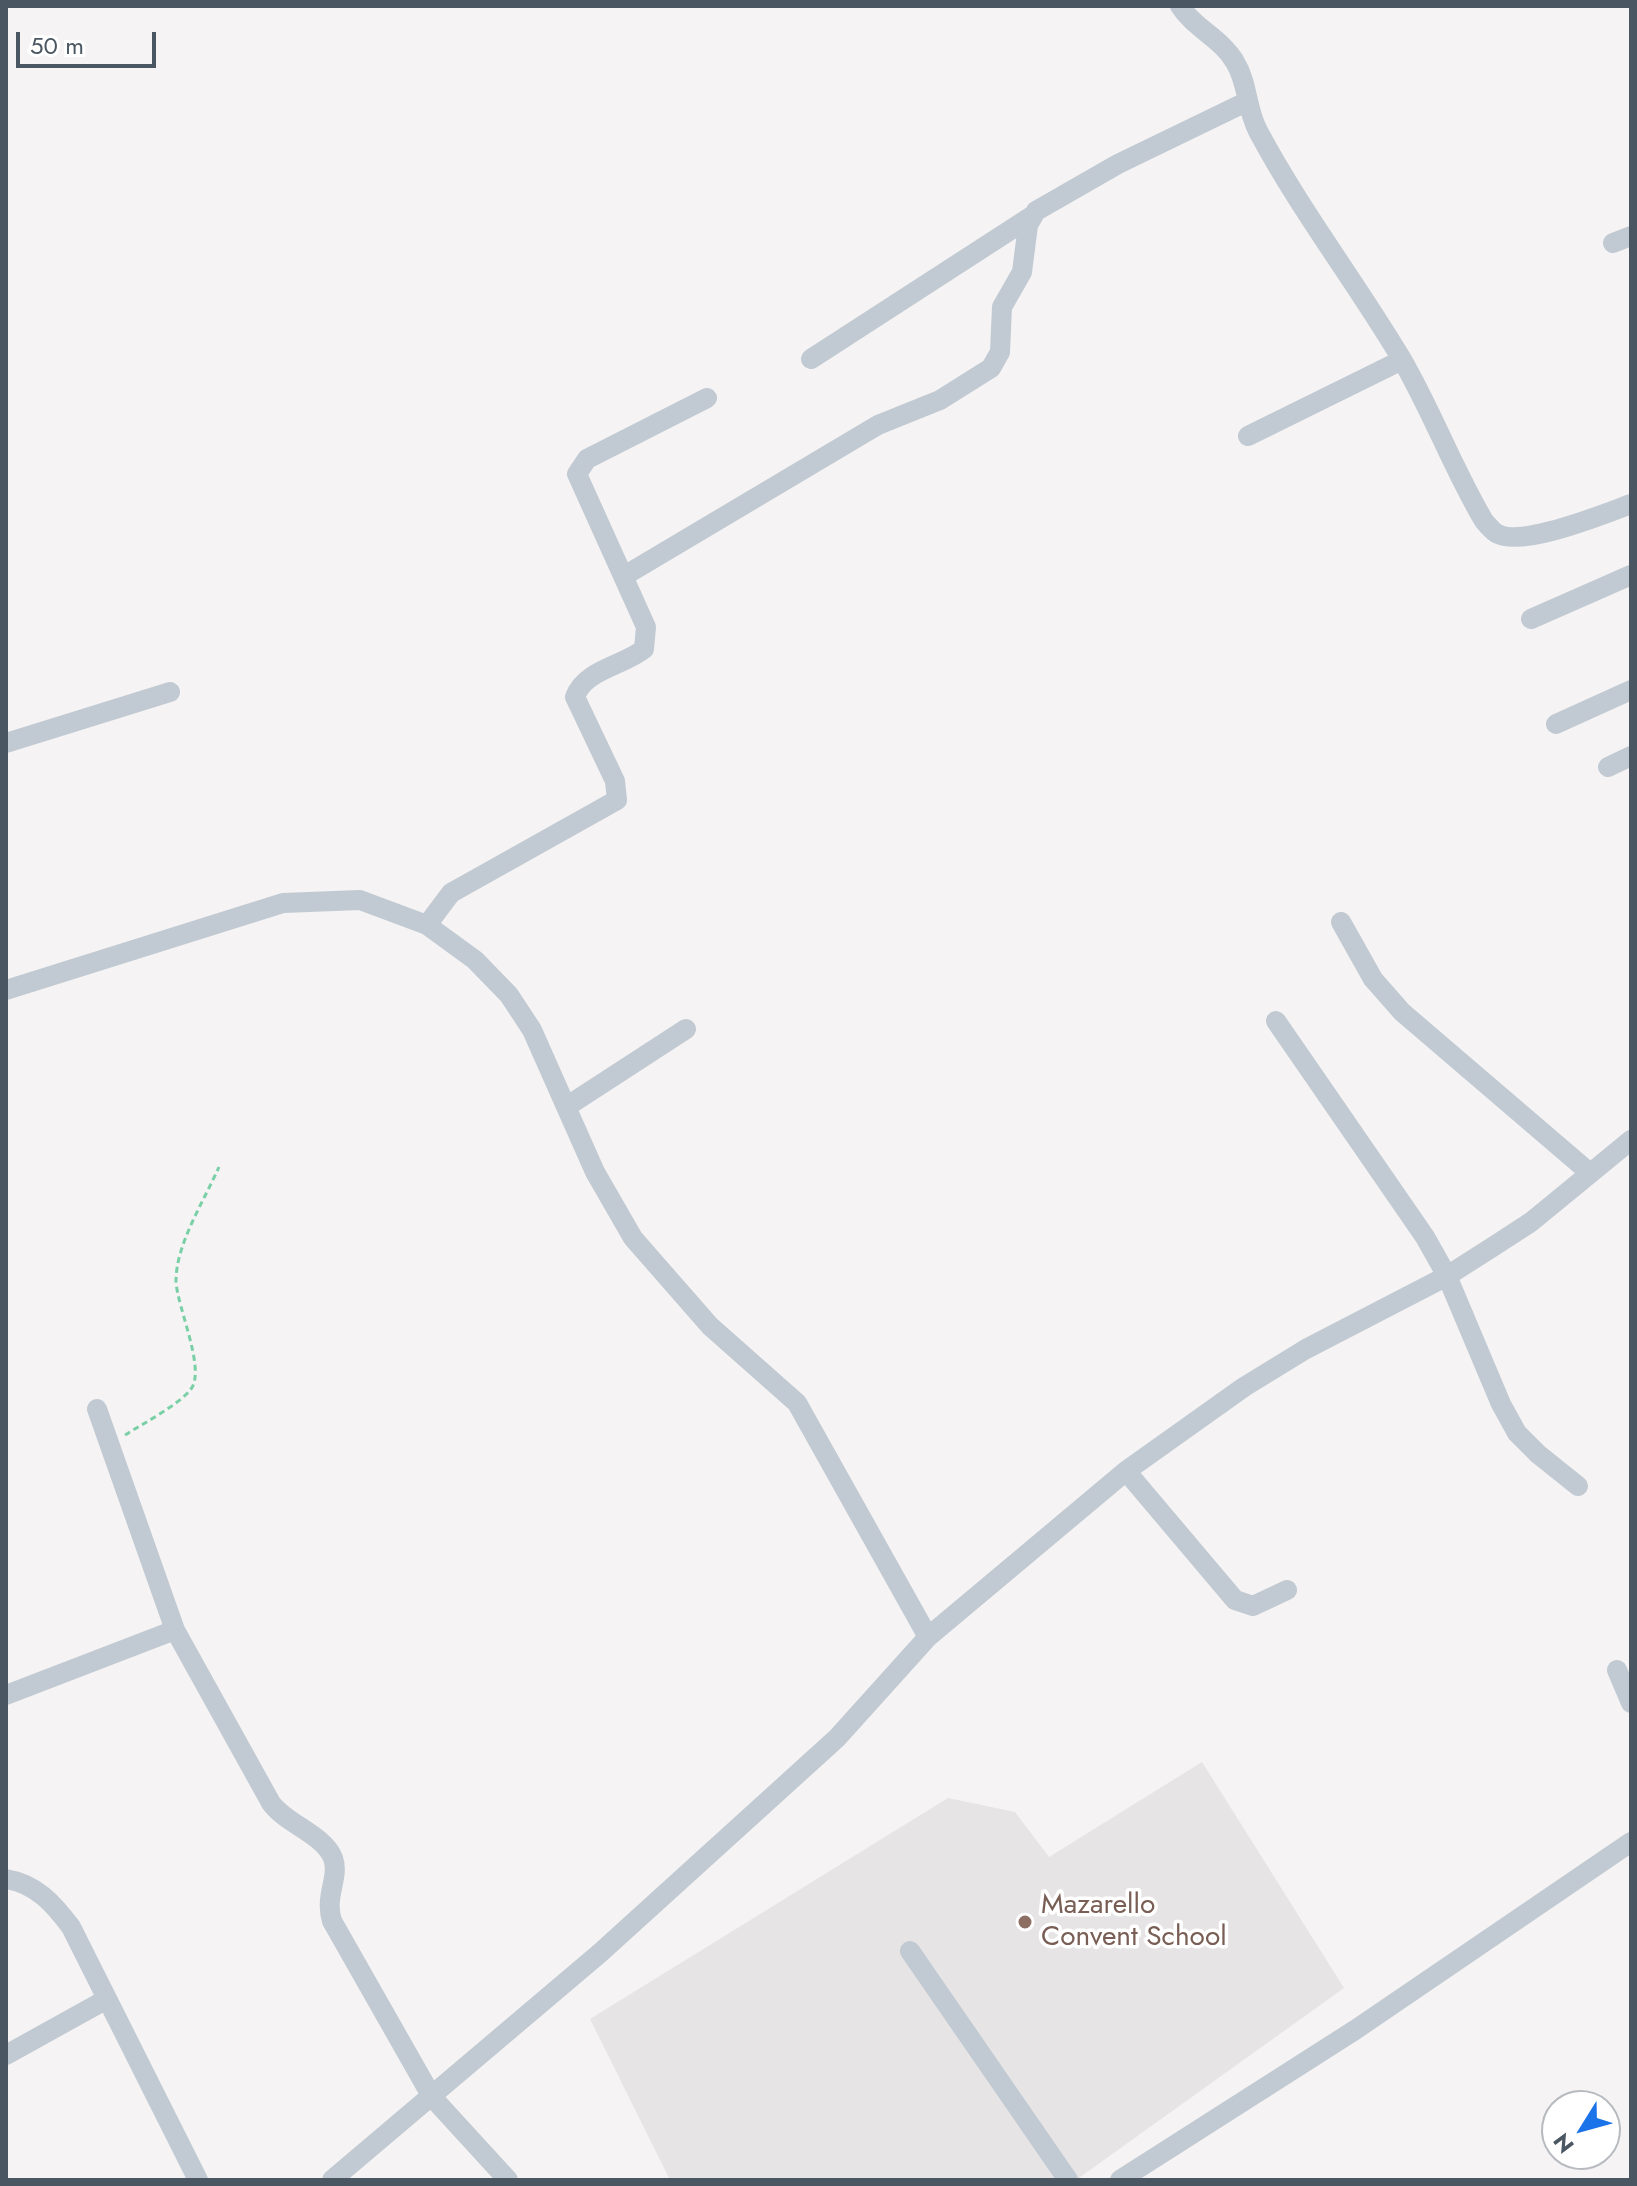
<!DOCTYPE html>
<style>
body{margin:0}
#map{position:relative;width:1637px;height:2186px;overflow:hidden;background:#f5f3f3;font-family:Jost,sans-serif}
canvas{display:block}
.frame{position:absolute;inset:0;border:8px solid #4a5661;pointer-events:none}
.north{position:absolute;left:1541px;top:2090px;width:80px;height:80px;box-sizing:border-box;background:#fff;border:2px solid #b7bbc0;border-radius:50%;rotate:233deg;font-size:22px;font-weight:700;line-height:32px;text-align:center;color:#4a5661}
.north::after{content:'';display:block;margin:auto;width:28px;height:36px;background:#1a73e8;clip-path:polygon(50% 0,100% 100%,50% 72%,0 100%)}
.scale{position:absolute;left:16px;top:32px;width:140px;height:36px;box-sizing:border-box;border:4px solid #4a5661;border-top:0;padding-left:10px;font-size:24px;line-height:28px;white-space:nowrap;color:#4a5661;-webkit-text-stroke:6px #fff;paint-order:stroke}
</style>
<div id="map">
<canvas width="1637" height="2186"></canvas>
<div class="frame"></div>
<div class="north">N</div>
<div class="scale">50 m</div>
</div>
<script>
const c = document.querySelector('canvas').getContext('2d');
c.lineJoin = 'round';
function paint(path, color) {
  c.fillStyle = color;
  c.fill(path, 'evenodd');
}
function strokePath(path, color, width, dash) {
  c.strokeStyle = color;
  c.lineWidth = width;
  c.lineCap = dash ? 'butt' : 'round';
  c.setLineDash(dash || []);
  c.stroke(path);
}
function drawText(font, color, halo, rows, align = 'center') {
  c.font = font + ' Jost,sans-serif';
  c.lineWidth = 7;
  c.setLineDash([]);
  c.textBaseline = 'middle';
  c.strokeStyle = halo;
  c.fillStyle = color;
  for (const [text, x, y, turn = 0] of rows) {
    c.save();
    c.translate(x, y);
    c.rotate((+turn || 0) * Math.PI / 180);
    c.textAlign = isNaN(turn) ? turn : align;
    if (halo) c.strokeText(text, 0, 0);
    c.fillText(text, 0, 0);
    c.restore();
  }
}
paint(new Path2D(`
 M1202,1762L1344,1988L1076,2180H670L590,2019L948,1798L1015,1812L1049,1857Z`), '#e6e4e5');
strokePath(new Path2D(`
 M125,1435C142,1424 179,1405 191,1389C206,1369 177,1307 176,1281C176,1244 204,1201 219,1167`), '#7ad0a6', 3, [6, 4]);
strokePath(new Path2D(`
 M1180,6C1194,28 1222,39 1235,62C1248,83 1246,108 1258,131C1300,210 1355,281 1401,358C1432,411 1453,469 1484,521C1488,525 1493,532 1498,534C1523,547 1604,514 1631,504
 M1613,243L1631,236
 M811,359L1032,216
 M1248,436L1402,360
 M624,576L878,425L940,400L991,368L1000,352L1002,307L1022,272L1028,225L1036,211L1118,164L1246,102
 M1531,619L1631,575
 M1556,724L1631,690
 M6,743L170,692
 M1608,767L1631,756
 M1341,922L1373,979L1402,1012L1590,1173
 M427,925L451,893L617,800L615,781L575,697C584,670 623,666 644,649L646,627L577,474L587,459L707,398
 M6,990L283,903L360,900L427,925L475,960L509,995L532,1030L595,1172L633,1238L710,1326L797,1403L928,1637
 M1276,1021L1425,1237L1447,1276L1501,1404L1517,1433L1538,1454L1578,1486
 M566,1107L686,1029
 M97,1409L175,1630L271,1803C286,1824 323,1834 333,1858C340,1878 324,1895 332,1921L432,2097L508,2180
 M1126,1471L1235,1600L1253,1606L1287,1590
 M1617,1670L1631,1703
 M6,1695L175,1630
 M6,1879C36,1884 53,1903 71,1927L198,2180
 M910,1951L1068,2180
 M6,2055L107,1999
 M332,2180L600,1953L837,1738L928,1637L1126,1471L1244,1387L1306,1349L1447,1276L1491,1248L1531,1222L1631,1140
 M1120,2180L1355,2030L1631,1842`), '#c1cad2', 20);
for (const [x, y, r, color] of [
 [1025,1922,8,"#8d6e63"]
]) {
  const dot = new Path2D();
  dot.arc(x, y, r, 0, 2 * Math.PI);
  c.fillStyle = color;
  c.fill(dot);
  strokePath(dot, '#fff', 3);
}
drawText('28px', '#785e54', '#fff', [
 ["Mazarello",1041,1906],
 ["Convent School",1041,1938]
], 'left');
</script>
